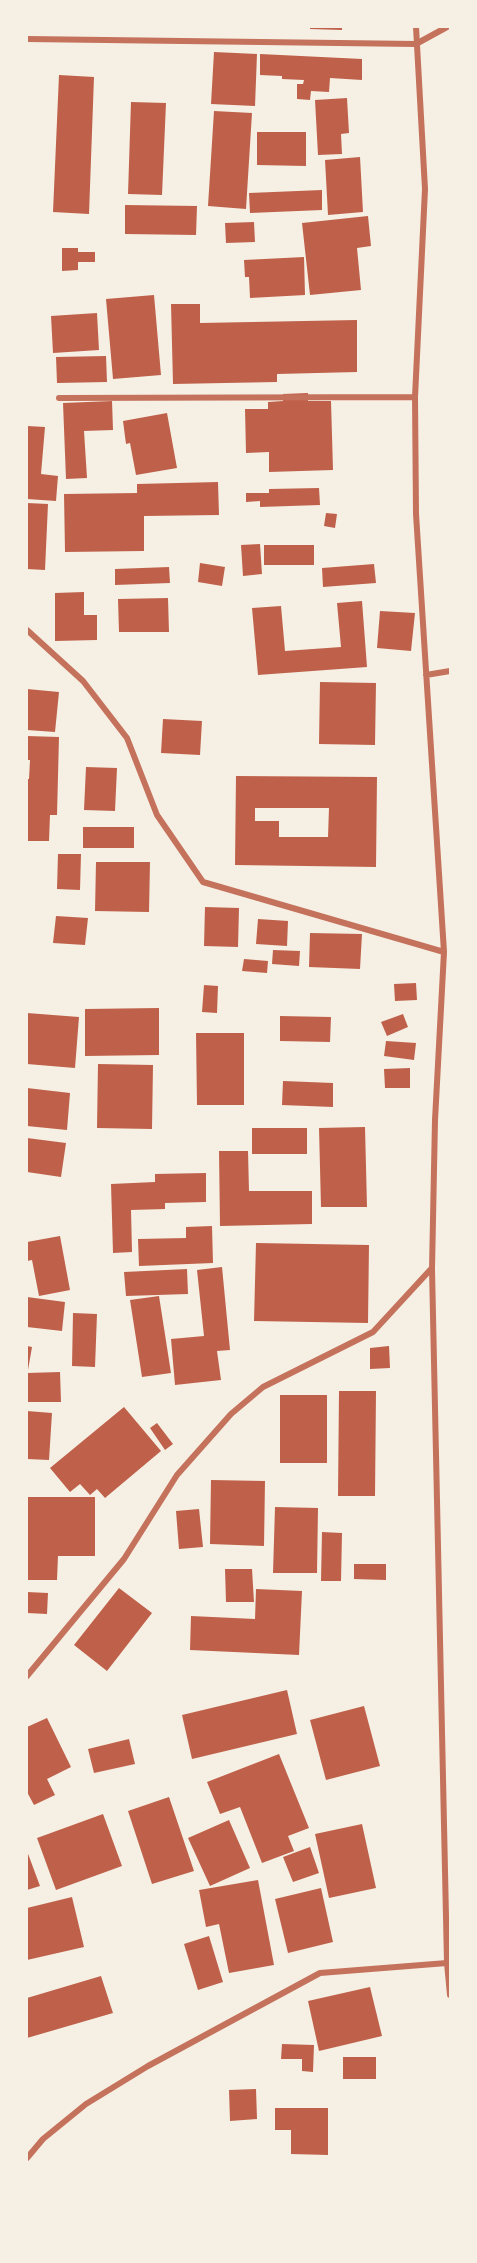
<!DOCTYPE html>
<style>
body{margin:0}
#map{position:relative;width:477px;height:2263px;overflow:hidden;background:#f6efe4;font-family:Manrope,sans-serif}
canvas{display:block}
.frame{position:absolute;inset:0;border:28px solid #f6efe4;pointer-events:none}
</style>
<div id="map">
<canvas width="477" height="2263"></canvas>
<div class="frame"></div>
</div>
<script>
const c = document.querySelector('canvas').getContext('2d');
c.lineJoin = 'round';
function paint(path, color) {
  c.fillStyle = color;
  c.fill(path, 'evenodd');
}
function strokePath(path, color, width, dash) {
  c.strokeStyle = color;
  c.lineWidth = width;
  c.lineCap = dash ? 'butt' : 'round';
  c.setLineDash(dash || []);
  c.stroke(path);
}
paint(new Path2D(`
 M310,27H342V30L310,29Z
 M214,52L257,54L255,106L211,104Z
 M260,54L362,59V80L330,78L329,92L311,91L310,100L297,99V84H303L304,80L282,79V76L260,75Z
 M59,75L94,77L89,214L53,212Z
 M347,98L349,133L341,134L342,154L318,155L315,100Z
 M131,102L166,103L162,195L128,194Z
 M214,111L252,113L246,209L208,206Z
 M257,132H306V166L257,165Z
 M360,157L363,212L328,215L325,160Z
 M322,190V210L250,213L249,193Z
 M125,205L197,206L196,235L125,234Z
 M368,216L371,246L357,248L361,290L310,295L302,223Z
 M254,222L255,242L226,243L225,223Z
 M62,248H78V252H95V262H78V270L62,271Z
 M304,257L305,295L250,298L249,277H245L244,260Z
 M154,295L161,375L113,379L106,299Z
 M171,304H200V323L357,320V372L277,374V382L173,384Z
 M97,313L99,350L53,353L51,316Z
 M106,356L107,382L57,383L56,357Z
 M308,393V401H331L333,470L269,472V452L246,453L245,409H268V402L283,401V394Z
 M112,401L113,430L84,431L87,478L66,479L63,403Z
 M167,413L177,468L136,475L130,443L126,444L123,421Z
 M27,426L45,427L41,474L58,476L56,501L27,499Z
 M218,482L219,515L144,516V551L65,552L64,494L137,493V484Z
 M319,488L320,505L260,507V501L246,502V493H269V489Z
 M27,503L48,504L45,570L27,569Z
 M326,513L337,514L335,528L324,526Z
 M260,544L262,574L243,576L241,545Z
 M264,545H314V565H264Z
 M200,563L225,567L222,586L198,582Z
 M374,564L376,583L323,587L322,568Z
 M169,567L170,583L115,585V569Z
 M84,592V615H97V640L55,641V593Z
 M168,598L169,632H119L118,599Z
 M362,601L367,667L258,675L252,608L281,606L285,651L341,647L337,603Z
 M380,611L415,613L411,651L377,648Z
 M320,682L376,683L375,745L319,744Z
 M27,689L59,692L55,732L27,730Z
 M163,719L202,721L200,755L161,753Z
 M27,736L59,737L57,815H50L49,841H27V779H29L30,760H27Z
 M86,767L117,768L115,811L84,810Z
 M236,776L377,777L376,867L235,865ZM255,808H329L328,837H279V821H255Z
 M83,827H134V848H83Z
 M58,854H81L80,890L57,889Z
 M96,862H150L149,912L95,911Z
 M205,907L239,908L238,947L204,946Z
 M56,916L88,918L85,945L53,943Z
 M258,919L288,921L287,946L256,944Z
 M310,933L362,934L360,969L309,967Z
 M273,950L300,951L299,966L272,964Z
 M244,959L268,961L267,973L242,971Z
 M416,983L417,1000L395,1001L394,984Z
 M204,985L218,986L217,1013L202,1012Z
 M159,1008V1055L85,1056V1009Z
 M27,1013L79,1017L75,1068L27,1064Z
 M403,1014L408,1027L387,1036L381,1022Z
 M280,1016L331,1017L330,1042L280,1041Z
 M196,1033H244V1105H197Z
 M386,1041L416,1043L414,1060L384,1056Z
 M98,1064L153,1065L152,1129L97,1128Z
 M410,1068V1088H385L384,1069Z
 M283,1081L333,1083V1107L282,1105Z
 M27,1088L70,1093L67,1130L27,1126Z
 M365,1127L367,1207H321L319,1128Z
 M252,1128H307V1154H252Z
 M27,1138L66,1143L61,1177L27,1172Z
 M219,1151H248L249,1191H312V1224L220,1226Z
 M206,1173V1202L165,1203V1209L131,1210L132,1252L113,1253L111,1184L155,1182V1174Z
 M212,1226L213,1263L139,1266L138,1239L186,1238V1227Z
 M60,1236L70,1290L39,1296L32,1260L27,1261V1242Z
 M256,1243L369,1245L368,1323L254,1321Z
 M222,1267L230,1350L217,1351L221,1380L175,1385L171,1339L204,1336L197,1270Z
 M187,1269L188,1294L126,1296L124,1272Z
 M159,1296L171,1373L142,1377L130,1300Z
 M27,1297L65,1302L62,1331L27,1327Z
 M73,1313L97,1314L95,1367L72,1366Z
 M27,1346L32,1347L28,1370H27Z
 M389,1346L390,1368L370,1369V1348Z
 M60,1372L61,1402H27V1373Z
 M339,1391H376L375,1496H338Z
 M280,1395H327V1463H280Z
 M124,1407L161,1451L105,1498L97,1489L90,1495L80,1484L70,1492L50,1468Z
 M27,1411L52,1413L49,1460L27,1459Z
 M157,1423L173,1444L165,1450L150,1428Z
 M211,1480L265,1481L264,1546L210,1544Z
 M27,1497H95V1556H58L57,1580H27Z
 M275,1507L318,1508L317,1573H273Z
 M199,1509L203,1547L179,1549L176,1511Z
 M322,1532L342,1533L341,1581H321Z
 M354,1564H386V1580L354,1579Z
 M225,1569H252L254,1602H226Z
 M119,1588L152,1613L107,1671L74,1645Z
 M256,1589L302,1591L299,1655L190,1650L191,1616L255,1619Z
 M27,1592L48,1593L47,1614L27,1613Z
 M287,1690L297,1734L192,1759L182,1715Z
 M364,1706L380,1766L326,1780L310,1720Z
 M47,1718L71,1767L47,1779L55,1795L34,1805L27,1792V1727Z
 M129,1739L135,1764L94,1773L88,1749Z
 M279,1754L309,1828L288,1836L294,1851L262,1863L240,1807L220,1814L207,1782Z
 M169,1797L194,1871L152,1884L128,1811Z
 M103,1814L122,1866L56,1890L37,1838Z
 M229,1820L250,1868L210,1886L188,1838Z
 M362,1824L376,1888L329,1898L315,1834Z
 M310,1847L319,1873L293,1882L283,1857Z
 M27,1851L40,1886L27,1890Z
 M258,1880L274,1965L229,1973L219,1924L206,1927L199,1890Z
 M321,1888L333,1942L288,1953L275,1899Z
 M72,1897L84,1947L27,1960V1908Z
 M209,1936L223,1982L198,1990L184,1944Z
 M101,1976L113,2013L27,2038V1998Z
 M370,1987L382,2036L319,2051L308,2001Z
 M282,2044L314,2045L313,2072L302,2071V2059H281Z
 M343,2057H376V2079H343Z
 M256,2089L257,2119L230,2121L229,2090Z
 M275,2108H328V2155L291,2154V2130H275Z`), '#bf614a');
strokePath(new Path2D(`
 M416,27L425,189L415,397L416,514L444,952L435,1120L432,1269L447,1963L450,1995
 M27,39L416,44L447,27
 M59,398L415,397
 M27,630L83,681L127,738L157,815L203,882L444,952
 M426,675L450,671
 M27,1676L124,1559L177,1475L231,1414L263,1387L373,1332L431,1269
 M27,2158L43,2139L86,2104L148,2066L320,1973L447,1963`), '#c5725c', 6);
</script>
